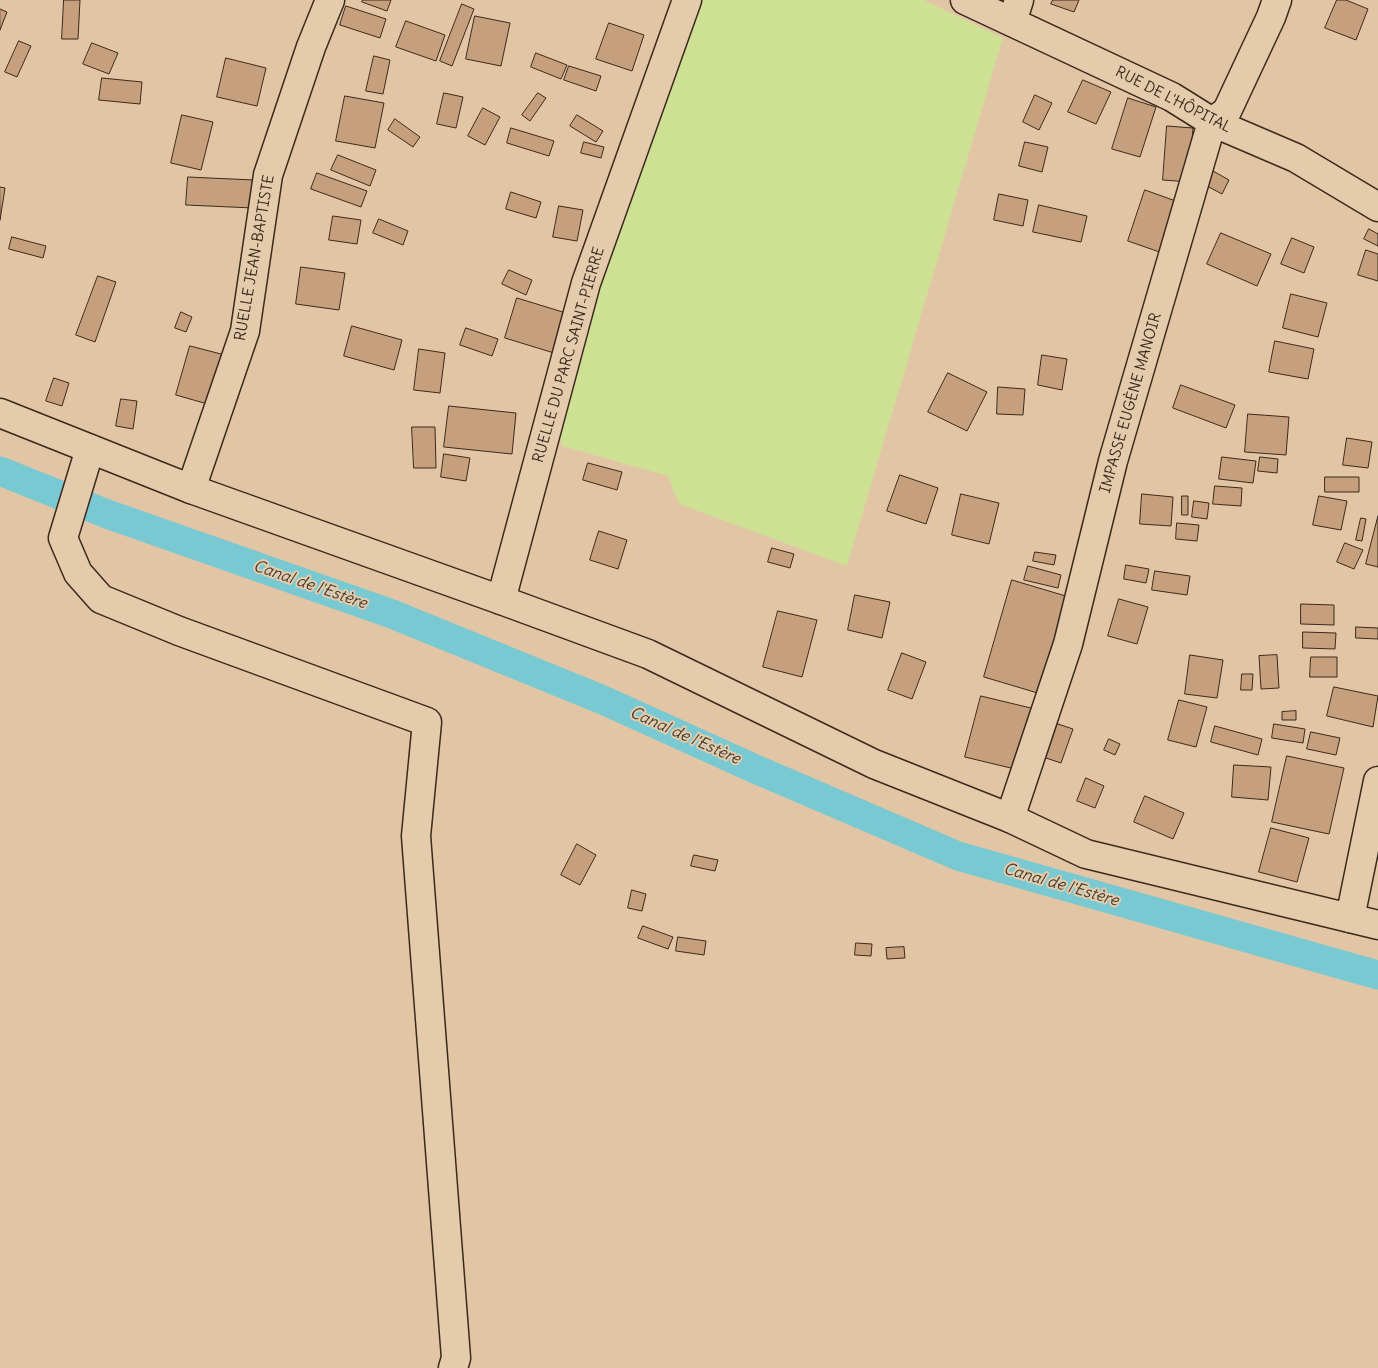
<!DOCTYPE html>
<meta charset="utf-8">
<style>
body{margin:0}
canvas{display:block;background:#e1c5a5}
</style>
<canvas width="1378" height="1368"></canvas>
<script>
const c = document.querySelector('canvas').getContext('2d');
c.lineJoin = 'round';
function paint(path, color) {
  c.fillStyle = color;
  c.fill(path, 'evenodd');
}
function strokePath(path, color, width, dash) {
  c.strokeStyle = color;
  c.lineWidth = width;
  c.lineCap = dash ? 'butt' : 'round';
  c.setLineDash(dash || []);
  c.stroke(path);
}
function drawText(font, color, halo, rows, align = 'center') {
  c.font = font + ' Delius,sans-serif';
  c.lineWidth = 4;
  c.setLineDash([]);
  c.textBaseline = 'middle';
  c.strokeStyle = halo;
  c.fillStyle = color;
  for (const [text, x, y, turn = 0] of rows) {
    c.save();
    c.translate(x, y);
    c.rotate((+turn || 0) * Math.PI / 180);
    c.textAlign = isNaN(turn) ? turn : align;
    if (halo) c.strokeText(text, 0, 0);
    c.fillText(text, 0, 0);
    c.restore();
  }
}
paint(new Path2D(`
 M696,0H924L1003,38L847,566L679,504L668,476L562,446L555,414Z`), '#cde094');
strokePath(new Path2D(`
 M0,471L107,514L392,614L603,700L753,768L958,856L1378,975`), '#78c9d1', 29);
const building = new Path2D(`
 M64,0H80L78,39H62Z
 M363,0H391L387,11L362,2Z
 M1053,0H1079L1074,12L1051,4Z
 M1337,0H1346L1368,9L1356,40L1325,28Z
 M462,4L474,9L452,66L440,61Z
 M346,6L386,19L380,38L340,25Z
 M0,9L7,12L0,30Z
 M475,16L510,23L501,66L466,59Z
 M406,21L445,35L436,61L396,47Z
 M609,23L644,35L632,71L596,59Z
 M19,41L31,46L17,77L5,72Z
 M92,43L118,53L109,74L83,64Z
 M536,53L567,65L561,79L531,67Z
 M374,56L390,60L383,94L366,91Z
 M226,58L266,68L257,106L217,97Z
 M569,66L601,76L596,91L564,80Z
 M102,78L142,82L140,104L99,100Z
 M1083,80L1111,92L1096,124L1068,112Z
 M444,93L463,97L456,128L437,124Z
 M538,93L546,98L530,121L522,115Z
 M1035,95L1052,103L1039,130L1023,122Z
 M345,96L384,103L375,148L336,141Z
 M1128,98L1156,107L1140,157L1112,149Z
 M483,108L500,117L485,145L468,136Z
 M182,115L213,122L201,170L171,163Z
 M577,115L603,131L596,142L570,126Z
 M395,119L420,137L413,147L388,130Z
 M1167,126L1193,128L1189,182L1163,180Z
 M511,128L554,141L549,156L507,143Z
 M584,142L604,147L601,158L581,153Z
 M1025,142L1048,147L1042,172L1019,166Z
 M338,155L376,170L370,186L331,170Z
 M1213,171L1229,180L1222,194L1205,185Z
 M317,173L367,191L361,207L311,189Z
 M188,177L254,180L253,208L186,205Z
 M0,187L5,188L0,220Z
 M1145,190L1184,204L1168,255L1128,241Z
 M511,192L541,202L536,218L506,209Z
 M999,194L1028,200L1023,226L994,220Z
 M1039,205L1087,216L1081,242L1033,232Z
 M559,206L583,210L577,241L553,237Z
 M333,216L361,220L357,244L329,240Z
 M379,219L408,231L403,245L373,233Z
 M1369,229L1378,234V246L1364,239Z
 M1221,233L1271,254L1257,286L1207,264Z
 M12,237L46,246L43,258L9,249Z
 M1292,238L1314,247L1304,273L1281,264Z
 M1366,250L1378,254V281L1358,275Z
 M301,267L345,273L339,310L296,304Z
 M509,270L532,280L526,295L502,284Z
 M98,276L116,282L95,342L76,335Z
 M1291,294L1327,303L1318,337L1283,328Z
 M517,298L566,313L554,353L505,338Z
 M181,312L192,317L186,332L175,328Z
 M352,326L402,340L394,370L344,356Z
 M466,328L498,339L492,356L460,345Z
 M1275,341L1314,349L1308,379L1269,372Z
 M190,346L225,355L211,405L176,395Z
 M419,349L445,353L440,393L414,390Z
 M1042,355L1067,359L1062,390L1038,385Z
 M948,373L987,392L967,431L928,412Z
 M54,378L69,383L62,406L46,401Z
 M1181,385L1235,405L1226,428L1173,408Z
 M998,387L1025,389L1023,415L997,414Z
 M121,399L137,401L133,429L116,426Z
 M449,406L516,413L512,454L444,447Z
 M1248,414L1289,417L1286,455L1245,452Z
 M412,427H435L436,468H414Z
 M1347,438L1372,442L1368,468L1343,465Z
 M444,454L470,458L466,481L441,477Z
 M1222,457L1256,461L1253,483L1219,479Z
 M1260,457L1278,459L1277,473L1258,471Z
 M588,463L622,472L617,490L583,480Z
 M900,475L938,488L926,524L887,511Z
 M1325,477H1359V492H1325Z
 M1215,486L1242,488L1241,506L1213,504Z
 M961,494L999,503L989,544L952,535Z
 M1142,494L1173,497L1171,526L1140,524Z
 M1182,496H1188V515H1182Z
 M1319,496L1347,501L1341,530L1313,525Z
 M1194,501L1209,503L1207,519L1192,517Z
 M1378,516V567L1366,564Z
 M1361,518L1366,519L1362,541L1356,540Z
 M1177,523L1199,525L1197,541L1176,539Z
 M599,531L627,540L618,569L590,560Z
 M1345,543L1363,550L1354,569L1337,562Z
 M772,548L794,554L790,568L768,562Z
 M1035,552L1056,555L1054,565L1033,561Z
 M1126,565L1149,569L1146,583L1124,579Z
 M1028,566L1061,575L1058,588L1024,580Z
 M1155,571L1190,576L1187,595L1152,590Z
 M1012,580L1069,597L1041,694L984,677Z
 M855,595L890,602L882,638L848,630Z
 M1119,599L1148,607L1137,644L1108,636Z
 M1301,604L1334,605V625L1301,624Z
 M778,611L817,620L802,677L763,667Z
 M1356,627L1378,628V639L1356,638Z
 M1303,632L1336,633L1335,649L1303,648Z
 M902,653L926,662L912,699L888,690Z
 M1190,655L1223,660L1217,698L1185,694Z
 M1277,655L1279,688L1261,689L1259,656Z
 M1311,657H1337V677H1310Z
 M1242,674H1253L1252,690H1241Z
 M1334,687L1378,696L1373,727L1327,716Z
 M981,696L1035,709L1019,770L965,757Z
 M1179,700L1207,707L1196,747L1168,740Z
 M1296,711V720H1282V712Z
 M1055,723L1073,729L1061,763L1043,757Z
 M1274,724L1305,729L1303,743L1272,738Z
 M1215,726L1262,739L1258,755L1211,742Z
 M1311,732L1340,738L1336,755L1307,749Z
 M1109,739L1120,744L1115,755L1104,750Z
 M1287,756L1344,768L1329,834L1272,822Z
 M1234,765L1271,767L1268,800L1232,797Z
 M1086,778L1104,786L1095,808L1077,801Z
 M1145,796L1184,813L1173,839L1134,822Z
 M1271,828L1309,838L1297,882L1259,872Z
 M577,844L596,855L580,885L561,875Z
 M694,855L718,860L715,871L691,866Z
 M632,890L646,894L642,911L628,908Z
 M643,926L673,937L668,949L638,938Z
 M678,937L706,941L704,955L676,951Z
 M856,943L872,944L871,956L855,955Z
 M904,947L905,958L887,959L886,948Z`);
paint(building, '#c69f7d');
strokePath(building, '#3b2a1e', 1);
const minor = new Path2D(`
 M965,0L1172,97L1212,122L1296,158L1378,207
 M1012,22L1019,0
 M90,449L63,538L78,573L101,599L179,631L427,722L416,836L456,1358L453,1368
 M191,489L245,331L268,175L311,47L330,0
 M501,600L586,283L687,0
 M1010,818L1068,644L1113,461L1212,122L1227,111L1271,17L1277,0
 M1350,918L1378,781`);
const tertiary = new Path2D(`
 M0,413L191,489L501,600L648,654L874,764L1010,818L1086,854L1378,925`);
strokePath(minor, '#3b2a1e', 31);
strokePath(tertiary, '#3b2a1e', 31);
strokePath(minor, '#e4cbac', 28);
strokePath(tertiary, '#e4cbac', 28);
drawText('15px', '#3b2a1e', '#e4cbac', [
 ["RUE DE L'HÔPITAL",1173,100,27],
 ["RUELLE JEAN-BAPTISTE",255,258,-80],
 ["RUELLE DU PARC SAINT-PIERRE",569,355,-74],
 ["IMPASSE EUGÈNE MANOIR",1131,403,-74]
]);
drawText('italic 16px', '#413a30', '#e4cbac', [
 ["Canal de l'Estère",310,585,19],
 ["Canal de l'Estère",685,736,24],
 ["Canal de l'Estère",1061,885,16]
]);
</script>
